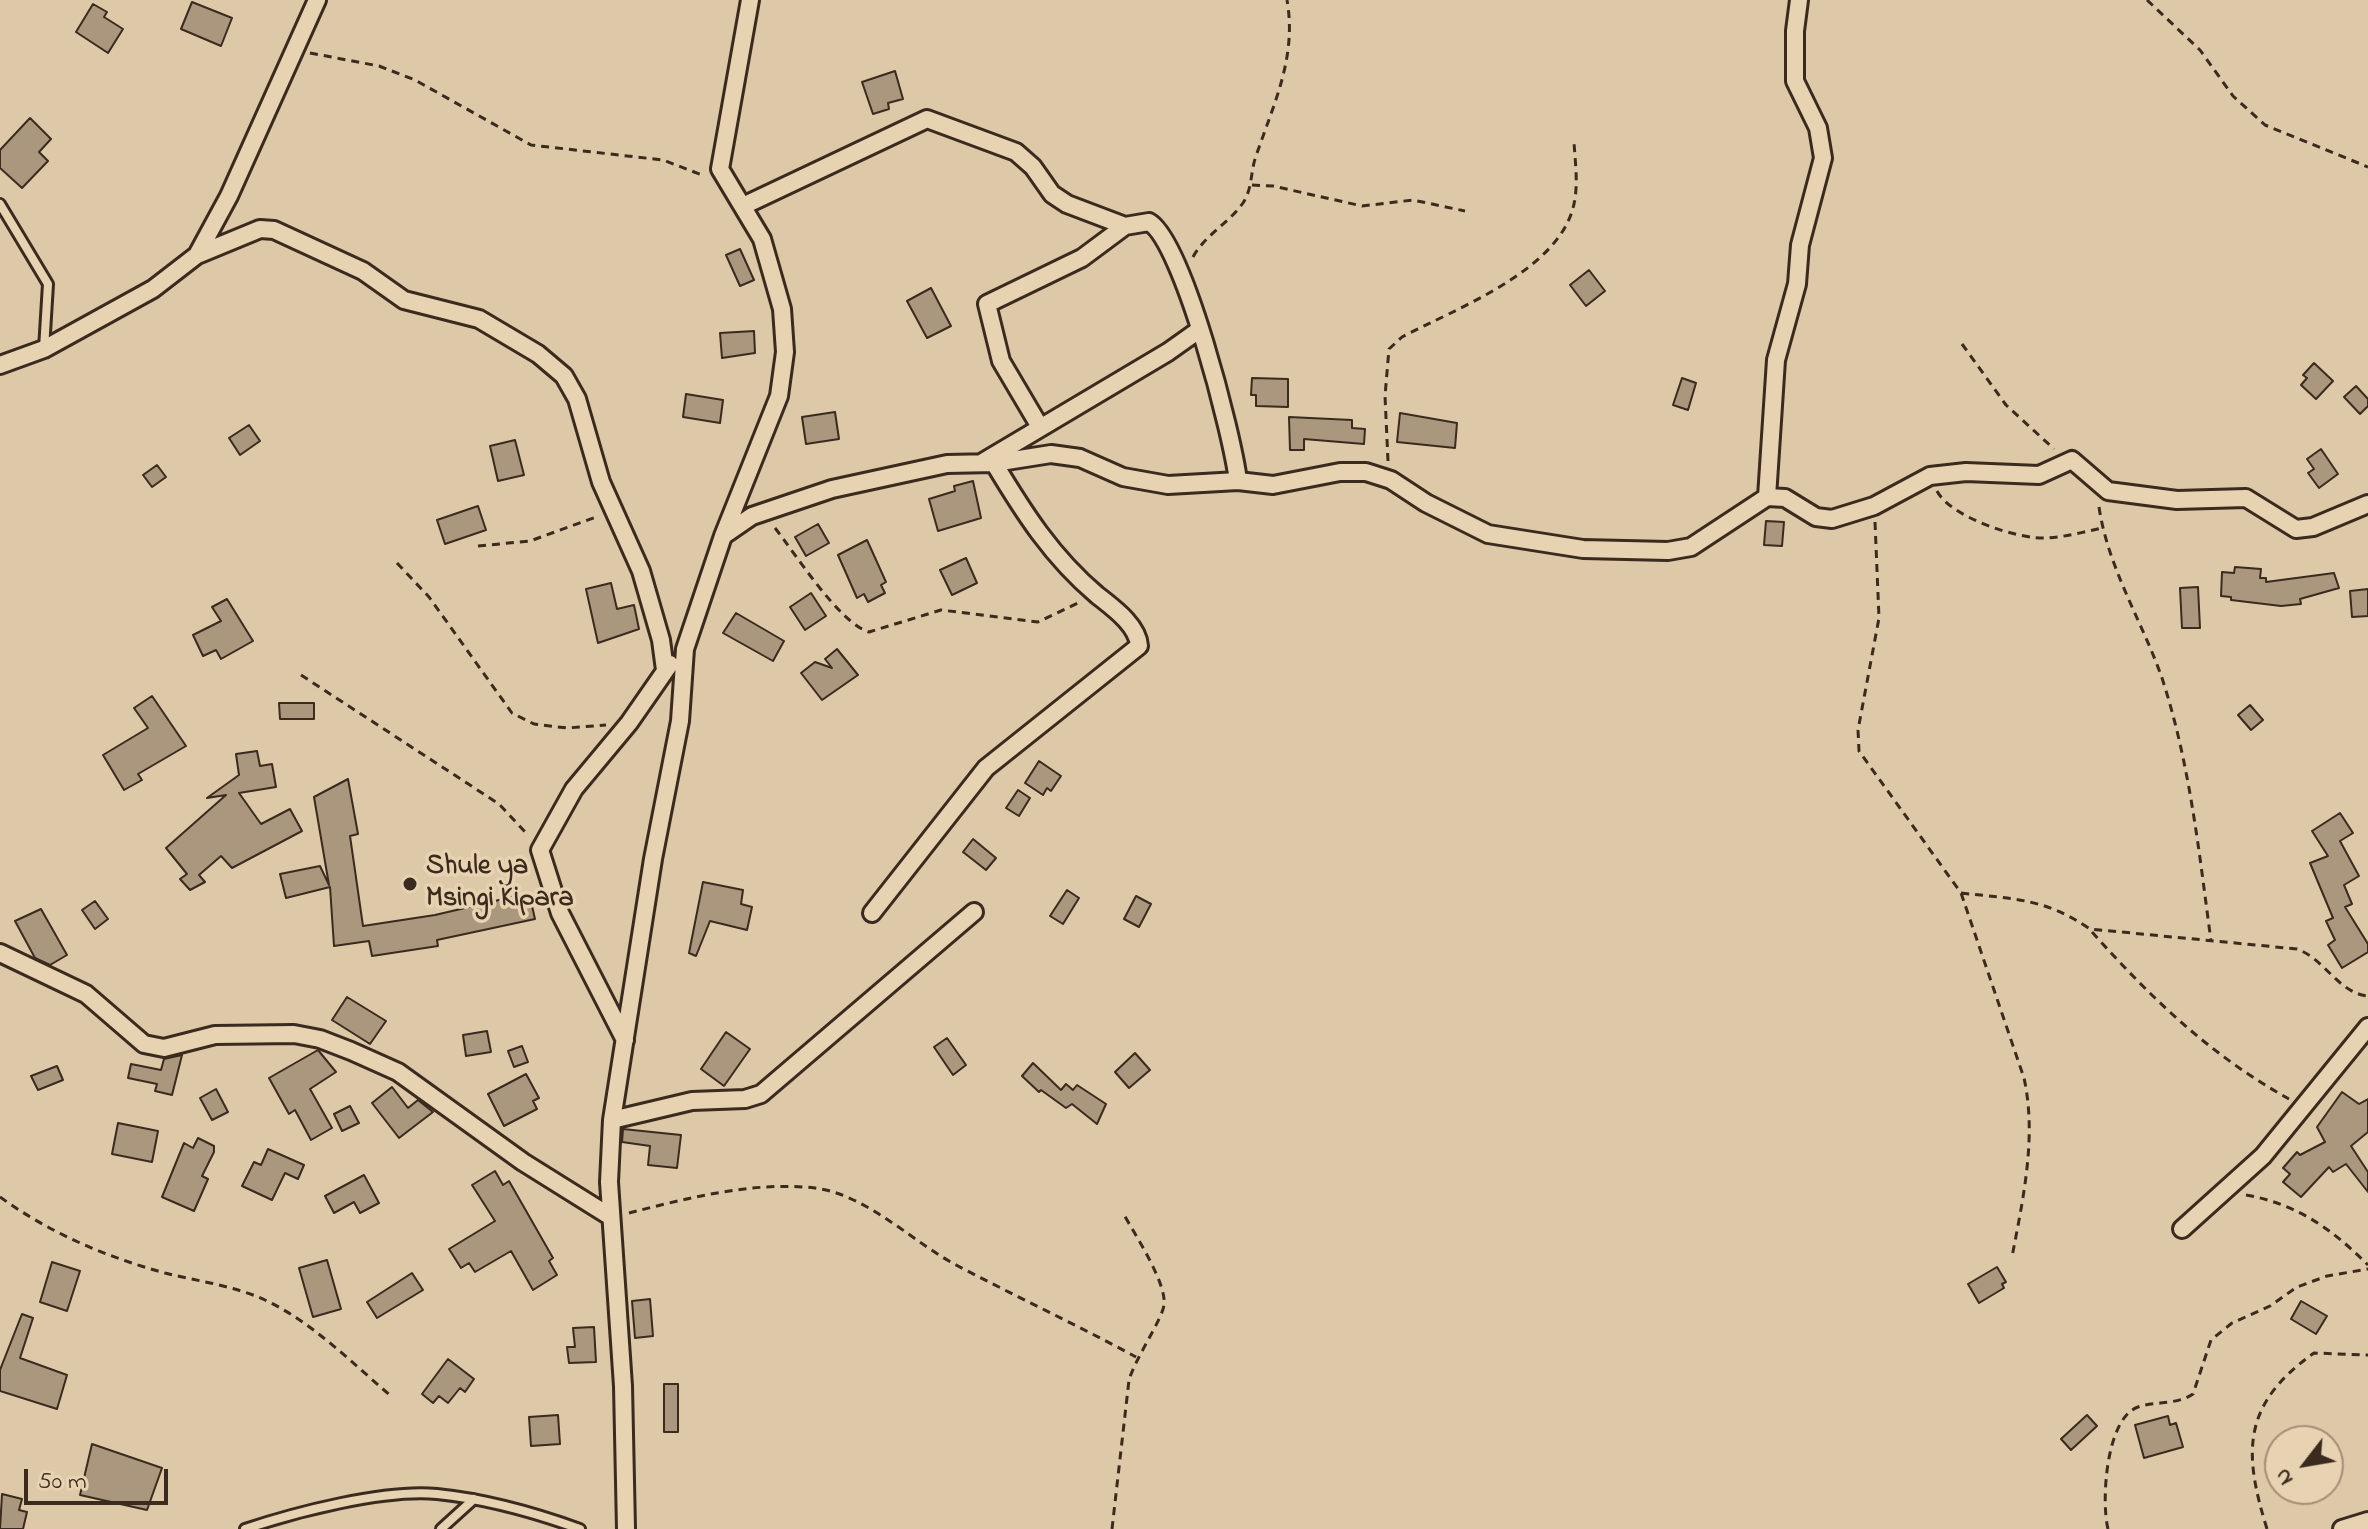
<!DOCTYPE html>
<style>
body{margin:0}
#map{position:relative;width:2368px;height:1529px;overflow:hidden;background:#ddc8a8;font-family:"Indie Flower",sans-serif}
canvas{display:block}
.north{position:absolute;left:2264px;top:1425px;width:80px;height:80px;box-sizing:border-box;background:#e7d2b1;border:2px solid #a28f76;border-radius:50%;rotate:239deg;font-size:22px;font-weight:700;line-height:32px;text-align:center;color:#3b2a1e}
.north::after{content:'';display:block;margin:auto;width:28px;height:36px;background:#3b2a1e;clip-path:polygon(50% 0,100% 100%,50% 72%,0 100%)}
.scale{position:absolute;left:24px;top:1469px;width:144px;height:36px;box-sizing:border-box;border:4px solid #3b2a1e;border-top:0;padding-left:10px;font-size:24px;line-height:28px;white-space:nowrap;color:#3b2a1e;-webkit-text-stroke:6px #e7d2b1;paint-order:stroke}
</style>
<div id="map">
<canvas width="2368" height="1529"></canvas>
<div class="north">N</div>
<div class="scale">50 m</div>
</div>
<script>
const c = document.querySelector('canvas').getContext('2d');
c.lineJoin = 'round';
function paint(path, color) {
  c.fillStyle = color;
  c.fill(path, 'evenodd');
}
function strokePath(path, color, width, dash) {
  c.strokeStyle = color;
  c.lineWidth = width;
  c.lineCap = dash ? 'butt' : 'round';
  c.setLineDash(dash || []);
  c.stroke(path);
}
function drawText(font, color, halo, rows, align = 'center') {
  c.font = font + ' "Indie Flower",sans-serif';
  c.lineWidth = 7;
  c.setLineDash([]);
  c.textBaseline = 'middle';
  c.strokeStyle = halo;
  c.fillStyle = color;
  for (const [text, x, y, turn = 0] of rows) {
    c.save();
    c.translate(x, y);
    c.rotate((+turn || 0) * Math.PI / 180);
    c.textAlign = isNaN(turn) ? turn : align;
    if (halo) c.strokeText(text, 0, 0);
    c.fillText(text, 0, 0);
    c.restore();
  }
}
const building = new Path2D(`
 M192,2L232,18L221,46L181,29Z
 M93,4L107,12L104,17L123,29L108,53L76,32Z
 M895,71L903,99L888,103L889,109L873,114L862,82Z
 M30,118L51,139L39,152L48,161L22,188L0,168V150Z
 M740,249L754,280L740,286L726,255Z
 M1589,270L1605,291L1586,306L1570,285Z
 M931,288L951,326L927,338L907,301Z
 M754,331L755,353L722,358L720,333Z
 M2314,363L2333,381L2316,399L2301,385L2307,378L2303,375Z
 M1252,378L1288,379V407L1256,406V395H1251Z
 M1682,378L1696,383L1688,410L1673,405Z
 M2356,386L2368,399V406L2360,414L2344,397Z
 M686,394L723,400L720,423L683,417Z
 M835,412L839,439L806,444L802,417Z
 M1400,413L1457,423L1455,448L1397,442Z
 M1289,417L1352,420V428L1365,429L1364,444L1304,439V450H1290Z
 M249,425L260,441L240,455L229,438Z
 M515,440L524,475L498,481L490,446Z
 M2321,449L2338,474L2319,488L2308,473L2314,469L2307,459Z
 M157,465L166,477L152,487L143,475Z
 M973,481L981,518L938,531L929,499L955,491L954,486Z
 M478,506L486,530L445,544L437,520Z
 M1766,521L1784,522L1782,546L1764,545Z
 M818,524L829,543L806,556L795,537Z
 M867,540L886,582L881,585L885,593L868,602L864,594L857,598L838,555Z
 M966,558L977,583L952,595L940,570Z
 M2235,567L2261,569L2260,578H2266V582L2334,573L2339,588L2300,599L2301,604L2281,606L2231,600V597L2221,596L2222,572L2234,573Z
 M611,583L617,609L634,605L639,629L598,643L586,589Z
 M2198,587L2200,628H2182L2180,588Z
 M2368,589V616L2352,617L2350,591Z
 M811,593L826,616L805,630L790,607Z
 M227,599L253,641L221,659L216,650L203,656L193,635L221,621L212,607Z
 M736,613L784,641L773,661L723,633Z
 M837,649L858,675L822,700L801,673L815,662L832,668L825,659Z
 M152,696L186,746L138,774L142,780L124,790L103,755L148,728L134,708Z
 M279,703H314V719H280Z
 M2250,705L2263,720L2251,730L2238,715Z
 M257,751L260,766L272,764L276,787L239,793L261,824L290,809L302,831L232,868L221,856L199,875L205,882L190,890L180,879L187,874L166,848L226,795L207,798L239,775L236,754Z
 M1039,761L1061,776L1051,791L1047,788L1043,795L1025,783Z
 M348,779L358,834L350,836L363,926L435,915L529,893L535,919L437,940L438,946L372,956L369,941L334,946L330,887L286,898L280,874L320,866L329,885L314,797Z
 M1018,790L1030,798L1019,816L1006,808Z
 M2340,813L2353,833L2340,841L2359,876L2344,885L2352,904L2345,907L2368,944V952L2342,968L2328,945L2335,940L2326,921L2333,918L2310,863L2328,856L2312,831Z
 M973,839L996,858L986,870L963,852Z
 M703,882L743,890L741,904L752,907L747,930L710,921L696,956L689,953Z
 M1067,890L1079,898L1063,924L1050,916Z
 M1136,896L1151,904L1139,927L1124,919Z
 M95,901L108,919L95,929L82,910Z
 M41,909L67,955L50,965L35,958L15,921Z
 M347,997L386,1021L370,1044L332,1020Z
 M487,1031L491,1052L466,1056L463,1035Z
 M726,1032L750,1049L724,1086L701,1069Z
 M947,1038L966,1065L953,1075L934,1047Z
 M522,1046L528,1062L514,1067L508,1051Z
 M318,1050L336,1072L310,1089L332,1128L311,1140L295,1110L289,1114L269,1078Z
 M1135,1053L1150,1070L1129,1088L1115,1072Z
 M182,1055L172,1095L155,1091L157,1084L128,1078L131,1064L161,1070L164,1059Z
 M1033,1063L1061,1090L1066,1084L1073,1090L1077,1085L1106,1104L1097,1124L1072,1104L1066,1108L1041,1090L1039,1092L1022,1076Z
 M57,1066L63,1080L38,1090L31,1076Z
 M526,1074L539,1098L533,1101L537,1109L504,1126L488,1094Z
 M392,1087L408,1108L418,1100L433,1112L399,1138L372,1103Z
 M216,1089L228,1112L212,1120L200,1098Z
 M2342,1092L2359,1104L2368,1099V1132L2351,1146L2368,1172V1192L2346,1164L2333,1172L2329,1167L2301,1197L2283,1182L2290,1174L2283,1168L2297,1152L2300,1155L2325,1142L2317,1127Z
 M350,1106L359,1123L342,1131L334,1114Z
 M118,1123L158,1131L152,1162L112,1154Z
 M623,1129L681,1135L677,1168L648,1165L650,1146L622,1142Z
 M198,1138L214,1146V1152L202,1176L208,1179L194,1211L162,1197L184,1143L193,1148Z
 M268,1149L304,1165L298,1179L285,1173L272,1200L242,1186L254,1162L261,1165Z
 M495,1171L503,1185L509,1181L553,1258L549,1261L557,1275L533,1290L511,1251L475,1272L469,1263L461,1268L449,1249L495,1221L472,1185Z
 M364,1175L379,1203L360,1213L354,1202L334,1213L325,1196Z
 M327,1260L341,1309L313,1317L299,1268Z
 M52,1262L80,1271L67,1311L40,1302Z
 M1997,1267L2006,1282L2002,1284L2004,1288L1979,1303L1968,1284Z
 M412,1273L423,1290L377,1318L367,1302Z
 M650,1299L653,1336L635,1338L632,1301Z
 M2301,1301L2327,1316L2316,1334L2291,1319Z
 M22,1314L33,1318L20,1358L67,1375L57,1409L0,1391V1370Z
 M594,1327L596,1362L569,1363L567,1347H575L573,1328Z
 M448,1359L474,1379L465,1392L460,1388L448,1403L439,1396L433,1403L422,1394Z
 M664,1384H678V1432H664Z
 M558,1415L560,1444L531,1446L529,1417Z
 M2087,1415L2097,1426L2071,1450L2061,1439Z
 M2168,1416L2170,1425L2176,1423L2183,1447L2144,1458L2135,1425Z
 M92,1444L162,1468L147,1510L80,1495Z
 M2,1494L22,1499L19,1510L27,1512L23,1529H0Z`);
paint(building, '#aa977e');
strokePath(building, '#3b2a1e', 2);
const service = new Path2D(`
 M0,204L48,284L44,349
 M245,1529C296,1512 384,1489 437,1494C487,1499 533,1512 580,1529
 M441,1529L474,1499`);
const minor = new Path2D(`
 M743,206L927,119L1016,152L1033,167L1052,194L1067,204L1125,226
 M197,255L260,229L274,230L363,271L404,300L479,319L538,354L564,376L577,399L601,482L641,571L661,640L665,670
 M0,365L44,349L153,289L197,255L229,196L317,0
 M1040,427L1001,361L987,304L1082,258L1125,226L1149,222C1183,241 1233,437 1238,481
 M983,462L1168,352L1199,330
 M1767,497L1776,360L1797,284L1800,245L1823,158L1818,128L1795,81V31L1799,0
 M723,536L752,516L832,489L947,464L994,463L1051,454L1080,458L1123,477L1168,485L1238,481L1273,485L1340,472H1366L1391,480L1426,503L1488,534L1583,549L1668,551L1691,547L1767,497L1785,498L1816,517L1832,519L1874,506L1930,476L1966,472L2039,475L2072,460L2108,491L2177,500L2246,498L2296,529L2313,527L2368,504
 M872,913L986,768L1139,646C1138,625 1112,607 1097,595C1052,557 1024,513 994,463
 M0,953L86,994L144,1044L164,1048L215,1035L294,1034L320,1039L351,1051L398,1072L523,1162L611,1217
 M625,1040L560,913L540,850L574,789L629,723L670,664
 M612,1120L692,1101L745,1099L761,1094L974,912
 M2182,1229L2263,1156L2368,1027
 M626,1529L623,1386L609,1182L612,1120L653,859L680,721L685,649L723,536L779,396L785,352L782,309L762,239L720,169L750,0
 M2342,1529L2368,1521`);
strokePath(service, '#3b2a1e', 14);
strokePath(minor, '#3b2a1e', 22);
strokePath(new Path2D(`
 M2147,0L2200,50L2233,96L2265,125L2368,167
 M310,53L379,66L415,80L531,145L663,160L702,175
 M1252,185L1273,186L1362,206L1413,200L1465,211
 M1193,257C1205,235 1229,223 1243,203C1253,187 1250,173 1256,156C1274,103 1297,57 1287,0
 M1962,344L2006,405L2054,449
 M1388,461L1385,396L1389,349L1402,337C1455,309 1556,272 1573,208C1579,186 1575,163 1574,141
 M1937,491C1950,517 2019,540 2047,538C2065,537 2084,532 2102,528
 M2099,507C2108,568 2142,621 2162,678C2190,764 2199,852 2211,941
 M1875,522L1879,618L1858,730L1859,751L1961,893L2024,1078C2037,1137 2023,1199 2012,1257
 M775,528C795,553 839,623 869,632L941,610L1038,622L1078,603
 M478,546L530,541L599,516
 M397,563L429,597L512,713L534,724L567,728L606,725
 M301,675L499,804L527,834
 M1961,893C2013,899 2045,898 2090,929L2297,949C2325,959 2338,993 2368,996
 M2092,932C2152,999 2210,1055 2289,1099
 M2246,1195C2297,1204 2332,1229 2368,1265
 M0,1197C50,1233 106,1257 165,1273C197,1281 235,1286 265,1300C312,1322 352,1363 391,1396
 M629,1213C688,1198 754,1181 815,1188C868,1195 912,1242 958,1266C1017,1297 1077,1325 1136,1357
 M1112,1529L1129,1380C1136,1357 1162,1320 1164,1305C1167,1283 1134,1233 1123,1213
 M2108,1529C2101,1501 2106,1418 2138,1407C2156,1401 2177,1405 2193,1394L2211,1340L2232,1323L2270,1306L2297,1287L2327,1276L2368,1269
 M2267,1529C2243,1452 2242,1404 2314,1353L2368,1355`), '#3b2a1e', 3, [8, 6]);
strokePath(service, '#e7d2b1', 8);
strokePath(minor, '#e7d2b1', 16);
for (const [x, y, r, color] of [
 [410,884,8,"#3b2a1e"]
]) {
  const dot = new Path2D();
  dot.arc(x, y, r, 0, 2 * Math.PI);
  c.fillStyle = color;
  c.fill(dot);
  strokePath(dot, '#e7d2b1', 3);
}
drawText('bold 28px', '#3b2a1e', '#e7d2b1', [
 ["Shule ya",426,868],
 ["Msingi Kipara",426,900]
], 'left');
</script>
